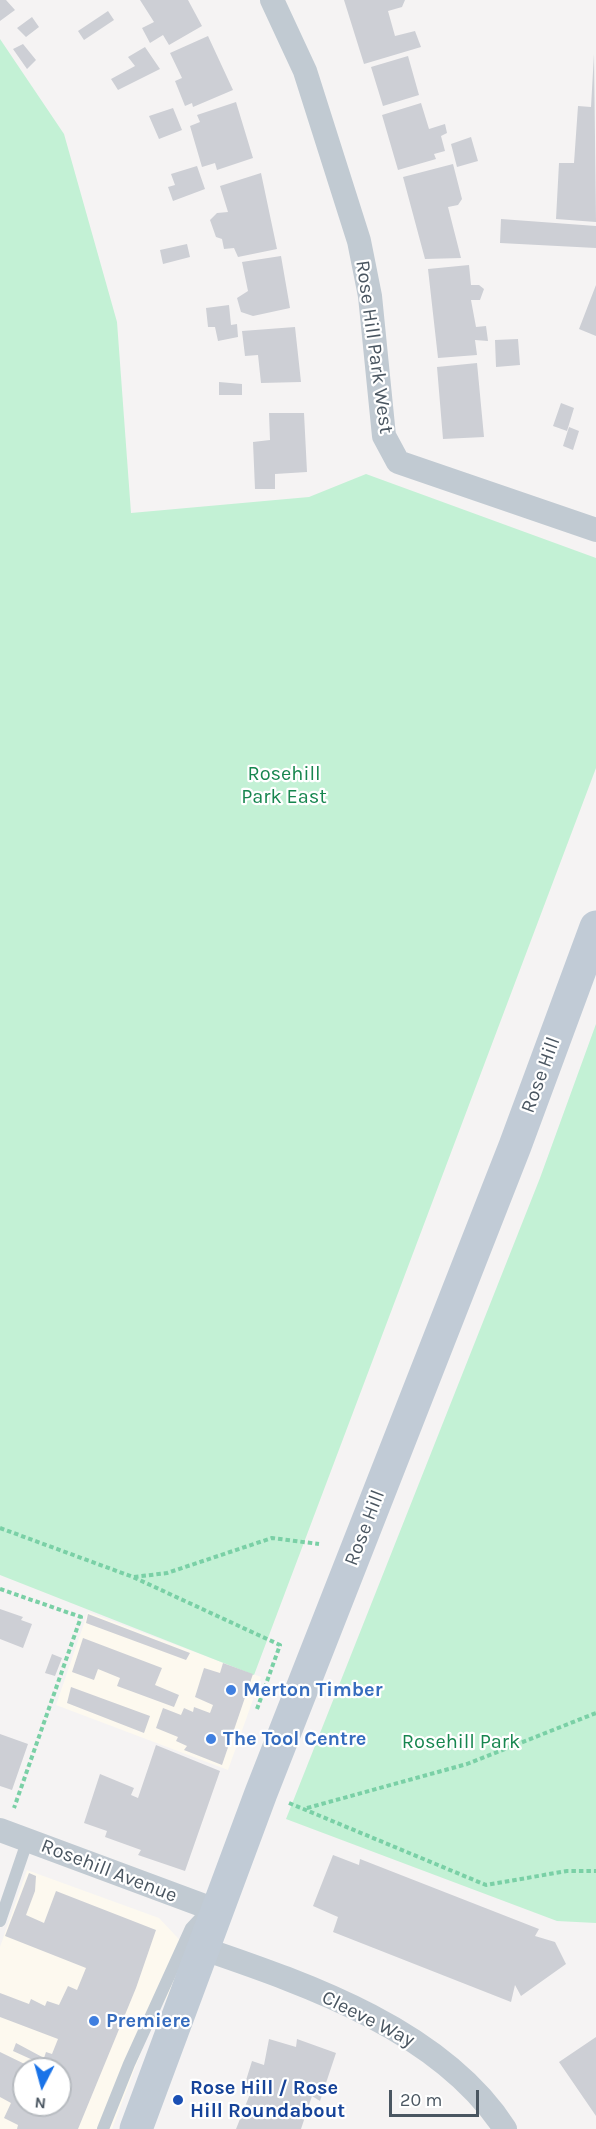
<!DOCTYPE html>
<style>
body{margin:0}
#map{position:relative;width:596px;height:2129px;overflow:hidden;background:#f5f3f3;font-family:Karla,sans-serif}
canvas{display:block}
.north{position:absolute;left:12px;top:2057px;width:60px;height:60px;box-sizing:border-box;background:#fff;border:2px solid #b7bbc0;border-radius:50%;rotate:186deg;font-size:16px;font-weight:700;line-height:24px;text-align:center;color:#4a5661}
.north::after{content:'';display:block;margin:auto;width:21px;height:27px;background:#1a73e8;clip-path:polygon(50% 0,100% 100%,50% 72%,0 100%)}
.scale{position:absolute;left:389px;top:2090px;width:90px;height:27px;box-sizing:border-box;border:3px solid #4a5661;border-top:0;padding-left:8px;font-size:18px;line-height:21px;white-space:nowrap;color:#4a5661;-webkit-text-stroke:4px #fff;paint-order:stroke}
</style>
<div id="map">
<canvas width="596" height="2129"></canvas>
<div class="north">N</div>
<div class="scale">20 m</div>
</div>
<script>
const c = document.querySelector('canvas').getContext('2d');
c.lineJoin = 'round';
function paint(path, color) {
  c.fillStyle = color;
  c.fill(path, 'evenodd');
}
function strokePath(path, color, width, dash) {
  c.strokeStyle = color;
  c.lineWidth = width;
  c.lineCap = dash ? 'butt' : 'round';
  c.setLineDash(dash || []);
  c.stroke(path);
}
function drawText(font, color, halo, rows, align = 'center') {
  c.font = font + ' Karla,sans-serif';
  c.lineWidth = 4.5;
  c.setLineDash([]);
  c.textBaseline = 'middle';
  c.strokeStyle = halo;
  c.fillStyle = color;
  for (const [text, x, y, turn = 0] of rows) {
    c.save();
    c.translate(x, y);
    c.rotate((+turn || 0) * Math.PI / 180);
    c.textAlign = isNaN(turn) ? turn : align;
    if (halo) c.strokeText(text, 0, 0);
    c.fillText(text, 0, 0);
    c.restore();
  }
}
paint(new Path2D(`
 M88,1612L261,1677L228,1770L56,1705Z
 M27,1870L159,1918L191,1952L180,1977L154,2018L112,2129H0V1947ZM24,2069H60V2105H24Z`), '#fdf9ef');
paint(new Path2D(`
 M0,39L64,134L117,322L131,513L309,497L366,474L596,558V768L254,1675L0,1575Z
 M596,1024V1923L557,1921L286,1819L540,1178Z`), '#c3f1d5');
paint(new Path2D(`
 M0,0H6L15,10L0,21Z
 M140,0H188L202,26L169,45L163,35L150,43L142,28L154,22Z
 M344,0H405L402,7L388,11L395,36L415,31L421,47L364,64Z
 M108,11L114,20L84,40L78,31Z
 M32,17L39,27L26,37L17,28Z
 M208,36L233,90L193,107L192,103L185,106L175,81L182,78L170,53Z
 M23,44L36,60L27,69L13,49Z
 M145,47L160,69L118,90L111,79L135,66L128,57Z
 M594,54L596,222L556,219L559,163H574L578,106L591,107Z
 M408,56L419,95L383,106L371,67Z
 M236,102L253,158L217,170L215,163L202,167L190,126L200,122L197,115Z
 M421,103L429,129L445,124L447,133L441,136L445,151L434,154L436,159L398,170L382,115Z
 M173,108L182,130L159,139L149,116Z
 M471,137L478,161L457,167L451,144Z
 M453,164L462,199L458,205L448,207L461,258L425,259L403,177Z
 M197,166L205,189L173,201L168,187L175,185L171,174Z
 M261,173L277,249L238,257L234,248L224,249L222,239L216,237L210,220L217,213L228,212L220,186Z
 M501,219L596,226V248L500,243Z
 M187,244L190,257L163,264L160,250Z
 M281,256L290,308L253,316L241,312L237,298L248,291L242,262Z
 M469,265L471,285H479L484,289L480,300H471L476,327L486,326L488,341L475,340L477,355L438,358L428,269Z
 M596,285V336L579,329Z
 M229,305L231,325L237,324L238,337L218,341L215,327H208L206,308Z
 M295,327L301,382L261,383L258,355L245,356L242,331Z
 M518,339L520,365L496,367L495,340Z
 M477,363L484,437L443,439L437,367Z
 M219,382L242,384V395H219Z
 M561,403L574,408L567,431L553,426Z
 M269,413H304L307,472L275,474V489H255L253,442L270,440Z
 M569,427L579,431L573,450L563,446Z
 M0,1609L23,1617L21,1620L32,1624L23,1648L0,1639Z
 M88,1614L190,1653L186,1660L86,1623Z
 M83,1638L162,1668L155,1685L179,1695L174,1707L117,1686L120,1678L98,1669L94,1680L72,1672Z
 M52,1654L62,1658L55,1676L45,1673Z
 M223,1663L253,1674L222,1765L184,1750L187,1746L176,1741L178,1737L156,1728L163,1708L181,1715L184,1708L193,1712L194,1707L210,1713L213,1705L195,1697L204,1668L220,1673Z
 M71,1687L150,1716L144,1733L67,1703Z
 M0,1734L28,1744L12,1790L0,1786Z
 M156,1745L220,1771L185,1871L138,1855L141,1850L105,1837L107,1831L84,1823L100,1774L134,1788L131,1795L138,1798Z
 M333,1855L359,1865L360,1859L539,1929L535,1936L555,1942L566,1964L521,1996L515,1985L511,2002L333,1932L338,1917L313,1906Z
 M29,1873L36,1876L35,1891L26,1915L44,1923L56,1891L156,1930L136,1988L78,2129H17L18,2125L4,2118L11,2103L0,2097V2052L35,2069H24V2105H60V2069H45L46,2066L13,2051L16,2043L44,2058L46,2052L52,2054L58,2039L0,2017V1993L29,2004L31,1999L45,2006L47,2001L59,2005L68,1986L77,1990L86,1968L5,1936Z
 M596,2037V2116L559,2062Z
 M269,2039L296,2047L297,2039L336,2053L320,2101L312,2096L301,2129H236L250,2094L243,2090L252,2061L264,2065Z`), '#cdcfd5');
strokePath(new Path2D(`
 M0,1528L133,1577L280,1645L257,1709
 M134,1577L167,1573L272,1538L319,1544
 M0,1589L81,1617L14,1808
 M289,1803L486,1885L567,1871H596
 M307,1808L467,1764L596,1713`), '#7ad0a6', 4, [4.5, 3]);
strokePath(new Path2D(`
 M0,1921L28,1839
 M103,2129L129,2064L191,1928L204,1914`), '#c1cad2', 12);
strokePath(new Path2D(`
 M272,0L305,71L359,241L370,296L384,436L398,462L596,530
 M0,1830L218,1911
 M204,1949C309,1985 442,2031 505,2129`), '#c1cad2', 24);
strokePath(new Path2D(`
 M136,2129L261,1793L515,1146L596,927`), '#c1cbd6', 33);
for (const [x, y, r, color] of [
 [231,1690,6,"#3f7fe0"],
 [211,1739,6,"#3f7fe0"],
 [94,2021,6,"#3f7fe0"],
 [178,2100,6,"#1a4fb4"]
]) {
  const dot = new Path2D();
  dot.arc(x, y, r, 0, 2 * Math.PI);
  c.fillStyle = color;
  c.fill(dot);
  strokePath(dot, '#fff', 2);
}
drawText('20px', '#4a5661', '#fff', [
 ["Rose Hill Park West",374,347,82],
 ["Rose Hill",541,1075,-70],
 ["Rose Hill",365,1528,-69],
 ["Rosehill Avenue",109,1871,21],
 ["Cleeve Way",368,2019,27]
]);
drawText('20px', '#17864f', '#fff', [
 ["Rosehill",284,774],
 ["Park East",284,797],
 ["Rosehill Park",461,1742]
]);
drawText('bold 20px', '#366cbe', '#fff', [
 ["Merton Timber",243,1690],
 ["The Tool Centre",223,1739],
 ["Premiere",106,2021]
], 'left');
drawText('bold 20px', '#164399', '#fff', [
 ["Rose Hill / Rose",190,2088],
 ["Hill Roundabout",190,2111]
], 'left');
</script>
